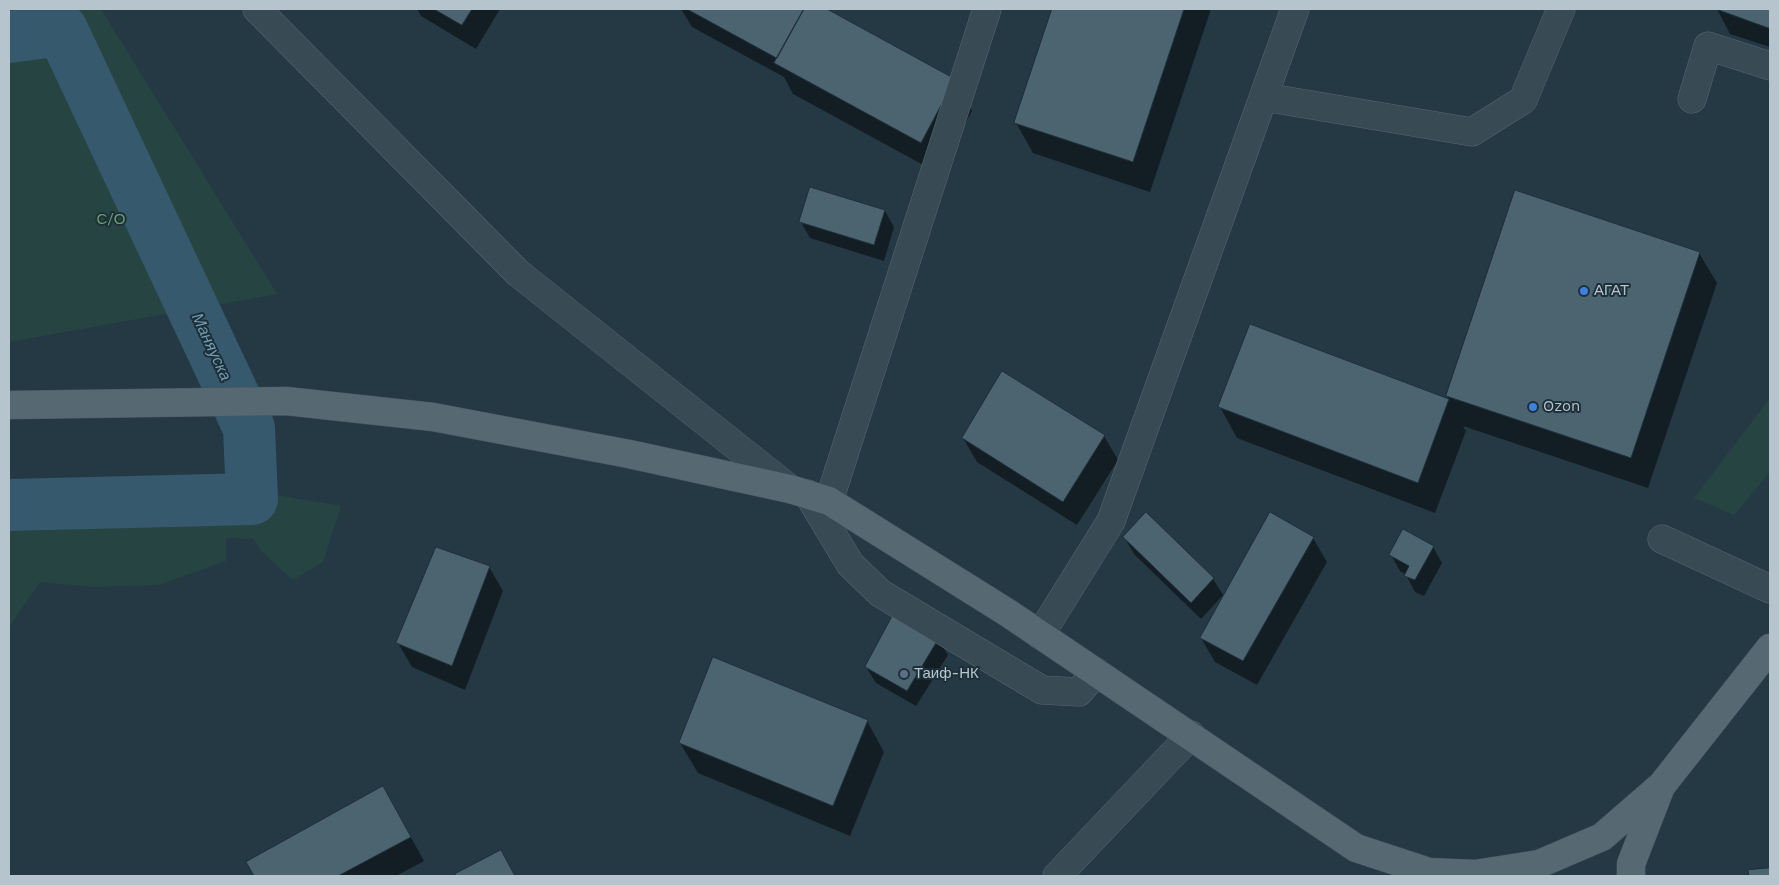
<!DOCTYPE html>
<meta charset="utf-8">
<style>
body{margin:0}
#map{position:relative;width:1779px;height:885px;overflow:hidden;background:#243944;font-family:"Work Sans",sans-serif}
canvas{display:block}
.frame{position:absolute;inset:0;border:10px solid #b6c4cd;pointer-events:none}
</style>
<div id="map">
<canvas width="1779" height="885"></canvas>
<div class="frame"></div>
</div>
<script>
const c = document.querySelector('canvas').getContext('2d');
c.lineJoin = 'round';
function paint(path, color) {
  c.fillStyle = color;
  c.fill(path, 'evenodd');
}
function strokePath(path, color, width, dash) {
  c.strokeStyle = color;
  c.lineWidth = width;
  c.lineCap = dash ? 'butt' : 'round';
  c.setLineDash(dash || []);
  c.stroke(path);
}
function drawText(font, color, halo, rows, align = 'center') {
  c.font = font + ' "Work Sans",sans-serif';
  c.lineWidth = 4;
  c.setLineDash([]);
  c.textBaseline = 'middle';
  c.strokeStyle = halo;
  c.fillStyle = color;
  for (const [text, x, y, turn = 0] of rows) {
    c.save();
    c.translate(x, y);
    c.rotate((+turn || 0) * Math.PI / 180);
    c.textAlign = isNaN(turn) ? turn : align;
    if (halo) c.strokeText(text, 0, 0);
    c.fillText(text, 0, 0);
    c.restore();
  }
}
paint(new Path2D(`
 M9,9H101L277,294L9,342Z
 M1770,398V472L1734,515L1694,498Z
 M66,480L210,484L341,506L323,562L293,580L262,552L253,539L226,538V561L158,585L94,587L40,582L9,627V484Z`), '#264542');
paint(new Path2D(`
 M417,9H500L476,49L421,16Z
 M681,9H824L954,80L972,111L938,173L793,94L784,77L692,27Z
 M1054,9H1211L1150,192L1033,153L1016,123Z
 M1717,9H1770V47L1730,34Z
 M885,211L894,227L884,261L810,238L801,222Z
 M1699,253L1717,283L1648,488L1463,426L1466,431L1435,513L1237,438L1220,407L1250,326L1450,401L1447,396Z
 M1104,436L1118,460L1077,525L977,462L963,438Z
 M1146,513L1213,579L1223,595L1201,619L1134,554L1124,537Z
 M1313,538L1327,562L1257,685L1215,662L1201,638Z
 M1433,547L1442,563L1424,596L1415,592L1406,575L1400,571L1391,555Z
 M489,567L503,591L465,690L412,667L398,643Z
 M938,639L948,655L916,706L876,683L866,667Z
 M867,721L884,752L850,836L698,773L680,743Z
 M397,812L424,861L396,876H255L247,862Z
 M510,868L514,876L457,875Z`), '#0007');
strokePath(new Path2D(`
 M9,37L62,30L249,428L252,499L9,505`), '#36596d', 52);
const building = new Path2D(`
 M434,9H472L462,25Z
 M687,9H804L777,58Z
 M804,9H827L955,79L921,143L774,63Z
 M1052,9H1184L1133,162L1014,123Z
 M1716,9H1770V24L1769,28Z
 M810,187L885,210L874,245L799,222Z
 M1515,190L1700,252L1631,458L1446,396Z
 M1250,324L1449,399L1418,483L1218,407Z
 M1002,371L1105,435L1063,502L962,438Z
 M1146,512L1214,578L1191,603L1123,537Z
 M1270,512L1314,537L1243,661L1200,638Z
 M1403,529L1434,546L1415,580L1404,576L1409,566L1389,555Z
 M436,547L490,566L452,666L396,643Z
 M894,613L939,638L907,691L865,667Z
 M713,657L868,720L833,806L679,743Z
 M383,786L411,837L338,876H254L246,862Z
 M501,850L515,876H456L455,874Z
 M1770,868V876H1749L1748,870Z`);
paint(building, '#4c6370');
strokePath(building, '#1f313b', 1);
const minor = new Path2D(`
 M257,9L518,273L790,489
 M1264,97L1472,132L1523,100L1561,9
 M1692,99L1708,46L1770,66
 M808,494L850,564L880,593L1042,690L1079,692L1096,672
 M829,501L987,9
 M1662,539L1770,589
 M1040,635L1111,521L1295,9
 M1057,876L1191,735`);
const major = new Path2D(`
 M9,405L286,401L433,417L629,454L790,489L829,501L1008,613L1356,848L1429,872L1475,874L1539,864L1602,837L1662,785L1770,648
 M1631,876V864L1660,789`);
strokePath(minor, '#576771', 29);
strokePath(major, '#455660', 29);
strokePath(minor, '#384a53', 28);
strokePath(major, '#566973', 28);
for (const [x, y, r, color] of [
 [1584,291,5,"#3f7fe0"],
 [1533,407,5,"#3f7fe0"],
 [904,674,5,"#5c6f8a"]
]) {
  const dot = new Path2D();
  dot.arc(x, y, r, 0, 2 * Math.PI);
  c.fillStyle = color;
  c.fill(dot);
  strokePath(dot, '#1d2f39', 2);
}
drawText('15px', '#6aa06b', '#1d2f39', [
 ["С/О",111,220]
]);
drawText('15px', '#b6c4cd', '#1d2f39', [
 ["АГАТ",1594,291],
 ["Ozon",1543,407],
 ["Таиф-НК",914,674]
], 'left');
drawText('italic 16px', '#729db3', '#1d2f39', [
 ["Маняуска",211,347,65]
]);
</script>
